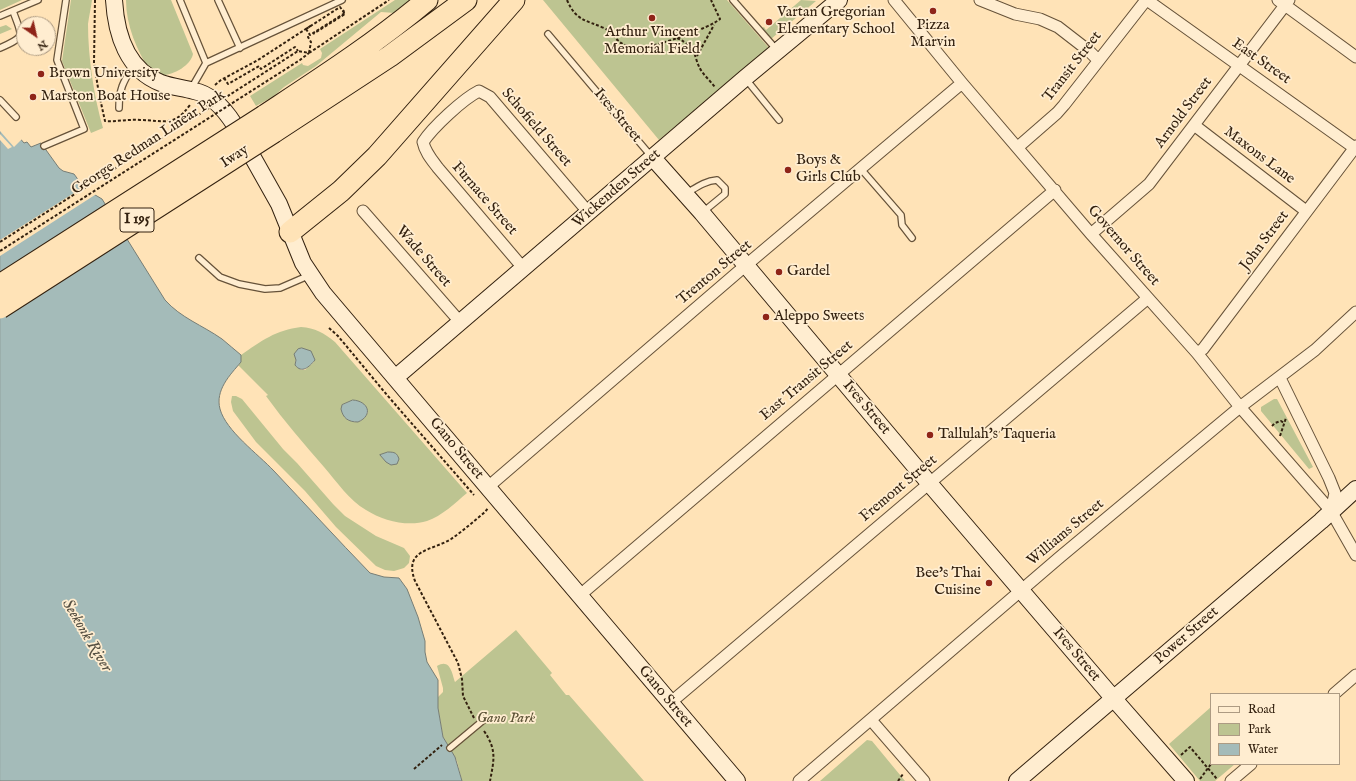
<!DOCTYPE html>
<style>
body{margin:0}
#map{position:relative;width:1356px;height:781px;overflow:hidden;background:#ffe3b7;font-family:"IM FELL English",serif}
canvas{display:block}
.legend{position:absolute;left:1210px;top:693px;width:130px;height:72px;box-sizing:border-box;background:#ffedd0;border:1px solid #ad9b83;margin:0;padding:5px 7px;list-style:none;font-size:12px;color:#33210f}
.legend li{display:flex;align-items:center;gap:8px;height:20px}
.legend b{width:20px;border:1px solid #ad9b83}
.north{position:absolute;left:16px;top:16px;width:40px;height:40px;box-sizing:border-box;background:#ffedd0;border:1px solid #ad9b83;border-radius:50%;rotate:146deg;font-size:11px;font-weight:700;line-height:16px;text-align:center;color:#33210f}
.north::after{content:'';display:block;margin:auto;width:14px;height:18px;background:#8f2418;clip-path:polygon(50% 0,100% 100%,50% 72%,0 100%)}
</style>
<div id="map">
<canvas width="1356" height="781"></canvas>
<ul class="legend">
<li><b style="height:5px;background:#ffedd0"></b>Road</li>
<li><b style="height:11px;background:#bdc491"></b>Park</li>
<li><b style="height:11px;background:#a4bbb9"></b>Water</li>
</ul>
<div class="north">N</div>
</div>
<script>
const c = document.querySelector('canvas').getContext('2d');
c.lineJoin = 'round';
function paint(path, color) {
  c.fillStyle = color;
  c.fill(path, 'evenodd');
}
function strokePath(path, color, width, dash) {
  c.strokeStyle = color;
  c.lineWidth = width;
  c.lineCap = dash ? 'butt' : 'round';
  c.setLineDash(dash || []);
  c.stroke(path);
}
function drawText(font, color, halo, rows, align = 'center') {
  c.font = font + ' "IM FELL English",serif';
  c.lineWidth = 3.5;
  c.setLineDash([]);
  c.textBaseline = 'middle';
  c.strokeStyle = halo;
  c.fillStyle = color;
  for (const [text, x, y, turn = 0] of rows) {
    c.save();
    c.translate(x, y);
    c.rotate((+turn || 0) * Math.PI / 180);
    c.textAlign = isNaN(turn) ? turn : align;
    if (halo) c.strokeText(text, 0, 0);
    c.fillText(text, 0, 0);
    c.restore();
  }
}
paint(new Path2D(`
 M0,0H22L0,10Z
 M71,0H92C91,8 89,16 88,24C88,57 94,97 103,128L91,133L62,61Z
 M126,0H171L193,54C191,65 174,75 163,75C159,74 154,72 150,71C137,50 126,26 126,0Z
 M395,0H410L395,13L381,12L316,66L284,87L274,96L256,106L250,96L302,63L303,65L308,66L321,58L322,53L320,49Z
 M543,0H727L769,48L659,140Z
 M801,0L816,1L771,39L762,28L764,27L766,30Z
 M6,25L12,29L0,34V27Z
 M301,327C315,328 324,333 335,342L467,493C455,503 442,516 427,521C408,527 383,521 366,510C349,500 337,482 324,467C304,444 284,421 266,396L268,395L238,365L241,362V355C261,341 276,330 301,327ZM296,360L314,362L305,370H301L295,362ZM353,400L368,412C365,419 361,422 353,422L342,405Z
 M232,396H236L242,399L283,449L297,463L333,504L345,516L376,536L404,548L410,556L409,563L404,568L394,571L385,570L376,566L336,527L305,491L256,442L233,411L231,402Z
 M1274,399H1277L1313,467L1309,469L1261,411V407Z
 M516,630L552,673L550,675L566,695H569L644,781H462L457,761L443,737L438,708V697L443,692V688L437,666C450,658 452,673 455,682Z
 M1211,707V764H1235L1215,781H1200L1169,744Z
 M867,740L872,741L905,781H820Z`), '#bdc491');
const water = new Path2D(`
 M0,115L24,143L27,142L31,147L41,143L59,168L63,171L74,174L85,189L102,199L165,300C181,318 202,325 222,339C228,344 235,350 241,355V362C230,375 215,390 220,409C226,431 258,454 274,471C306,505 337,539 370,573L384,577L399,578L407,589L418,617L425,641V652L427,662L438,680V708L443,737L455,757L462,781H0Z
 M302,348L311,351L315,360C309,367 302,374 295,365L296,360L294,354L298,349Z
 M353,400C368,401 374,415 358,422C348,422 343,418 341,409L342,405Z
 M388,452C395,452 397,453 399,459L397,464L391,465L386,462L380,455Z`);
paint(water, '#a4bbb9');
strokePath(water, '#777d75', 1);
paint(new Path2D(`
 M0,113L23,138L14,147L0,131Z
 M0,134L12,147L8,149L0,140Z
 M85,186L98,193L0,256V240Z`), '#ffe3b7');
const lane = new Path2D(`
 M180,0L206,63
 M218,0L240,48
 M733,0L776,49
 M0,16L38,0
 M548,34L651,156
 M0,48C27,36 22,37 13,11
 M745,78L779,120
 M191,89L206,63L342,0
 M0,100L16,117
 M119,108C119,88 124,81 134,64
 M44,146L84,129L57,60L66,0
 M861,169L901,215L902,225L912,238
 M687,193C697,187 705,181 717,180L725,188V194L703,212
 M199,258L220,277L239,284L265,289L280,288L310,275
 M450,748L486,718`);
const street = new Path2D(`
 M894,0L962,83L1091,234L1197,353L1240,407L1331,511L1356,555
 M980,0L1015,14L1040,19L1058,27L1089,51L1098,60
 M1147,0L1356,149
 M1278,0L1356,57
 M1194,125L1306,211
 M1018,147L1057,113L1064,105L1146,0
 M363,211L461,323
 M1091,234L1149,184L1289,0
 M524,269L438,168C432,160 425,152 423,142C433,127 463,99 479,91L490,97L589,213
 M1197,353L1203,349L1356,146
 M1280,378L1329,478L1335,493L1331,511
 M488,487L738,272L962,83
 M579,596L1055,190
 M1334,694L1356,675
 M670,703L1148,298
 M871,720L924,781
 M799,781L1060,557L1240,407L1315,350L1356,312
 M1231,781L1251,764`);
const secondary = new Path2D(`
 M114,0C116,34 127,70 161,83C172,87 184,88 194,91C211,94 225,110 234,124L279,204L303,263L323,293L737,781
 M653,158L702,213L929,483L1114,699L1186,781
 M395,378L745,78L839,0
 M1017,781L1321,521L1356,489`);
const highway = new Path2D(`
 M264,116C320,79 376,43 427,0
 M274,132L390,56L466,0
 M290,232L341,191L377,156L514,0`);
strokePath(lane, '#665239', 8);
strokePath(street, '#665239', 13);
strokePath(secondary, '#33210f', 18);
strokePath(highway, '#33210f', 23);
strokePath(new Path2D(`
 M95,0L94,63L99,94L105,121C116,122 128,119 140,120C164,120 173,128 190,105
 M567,0C576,21 586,20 604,28C613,32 616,42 625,45C630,46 635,48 640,48C657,46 708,29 720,19L711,0
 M306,29L310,35L345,13L343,10
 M677,38C700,49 691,54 702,72C706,77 711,82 715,87
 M309,53L389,0
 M309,53L311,42L308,37L310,36
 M697,56L714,25
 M224,78L228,84L259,66L261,69L295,47L298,51
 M215,85L221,80L258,60L312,25
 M329,328L338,336L387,395L474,495
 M1272,426L1275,423L1281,421L1284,423
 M1280,436L1286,418
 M474,718L463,696L462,679L458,663L415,581C403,549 432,551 451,539C463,531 474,521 485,512L488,508
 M484,731C497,750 494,760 490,781
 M1181,755L1190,747L1217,779
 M414,769L442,745
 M1200,779L1211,764
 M898,781L903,774`), '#33210f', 2, [3, 2]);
strokePath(lane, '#ffedd0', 5.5);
strokePath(street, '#ffedd0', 11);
strokePath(secondary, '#ffedd0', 16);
strokePath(highway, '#ffe3b7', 21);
const highwayBridge = new Path2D(`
 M0,285L264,116
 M0,308L274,132`);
strokePath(highwayBridge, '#33210f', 23, []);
strokePath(new Path2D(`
 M306,29L340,7L345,14L313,34
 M0,242L298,51L309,53
 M0,251L300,60L309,53`), '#33210f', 2, [3, 2]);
strokePath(highwayBridge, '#ffe3b7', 21);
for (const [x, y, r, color] of [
 [933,11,4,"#8f2418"],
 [652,18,4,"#8f2418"],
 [769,22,4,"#8f2418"],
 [41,74,4,"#8f2418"],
 [33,97,4,"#8f2418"],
 [788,170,4,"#8f2418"],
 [779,272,4,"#8f2418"],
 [766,317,4,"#8f2418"],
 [930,435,4,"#8f2418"],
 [989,583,4,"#8f2418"]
]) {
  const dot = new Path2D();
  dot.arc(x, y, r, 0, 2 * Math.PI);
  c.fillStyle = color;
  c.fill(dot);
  strokePath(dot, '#ffedd0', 1.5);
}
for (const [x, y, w] of [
 [137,220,34]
]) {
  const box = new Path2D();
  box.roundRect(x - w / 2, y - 12, w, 24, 3);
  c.fillStyle = '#ffedd0';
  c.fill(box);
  strokePath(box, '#33210f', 1);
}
drawText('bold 14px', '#33210f', null, [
 ["I 195",137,220]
]);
drawText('15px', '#33210f', '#ffedd0', [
 ["Vartan Gregorian",777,13],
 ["Elementary School",777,30],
 ["Pizza",933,26,"center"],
 ["Marvin",933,43,"center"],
 ["Arthur Vincent",652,33,"center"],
 ["Memorial Field",652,50,"center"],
 ["Brown University",49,74],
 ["Marston Boat House",41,97],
 ["Boys &",796,161],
 ["Girls Club",796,178],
 ["Gardel",787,272],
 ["Aleppo Sweets",774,317],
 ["Tallulah's Taqueria",938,435],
 ["Bee's Thai",981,574,"right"],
 ["Cuisine",981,591,"right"]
], 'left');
drawText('15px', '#33210f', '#ffedd0', [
 ["East Street",1261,62,35],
 ["Transit Street",1073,67,-52],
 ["Arnold Street",1184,113,-53],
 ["Ives Street",617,116,50],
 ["Schofield Street",536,128,49],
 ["George Redman Linear Park",149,143,-33],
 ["Maxons Lane",1259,156,37],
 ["Iway",235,157,-33],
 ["Wickenden Street",617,189,-41],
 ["Furnace Street",484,199,49],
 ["John Street",1265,241,-53],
 ["Governor Street",1123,246,49],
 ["Wade Street",423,257,49],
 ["Trenton Street",715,273,-40],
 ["East Transit Street",807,381,-40],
 ["Ives Street",866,408,50],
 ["Gano Street",456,449,50],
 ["Fremont Street",899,489,-40],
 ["Williams Street",1066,533,-40],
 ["Power Street",1187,636,-41],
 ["Ives Street",1076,655,50],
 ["Gano Street",665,697,50]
]);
drawText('italic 15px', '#5c5236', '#ffedd0', [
 ["Gano Park",506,719]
]);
drawText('italic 16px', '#554f42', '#ffedd0', [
 ["Seekonk River",86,636,59]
]);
</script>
